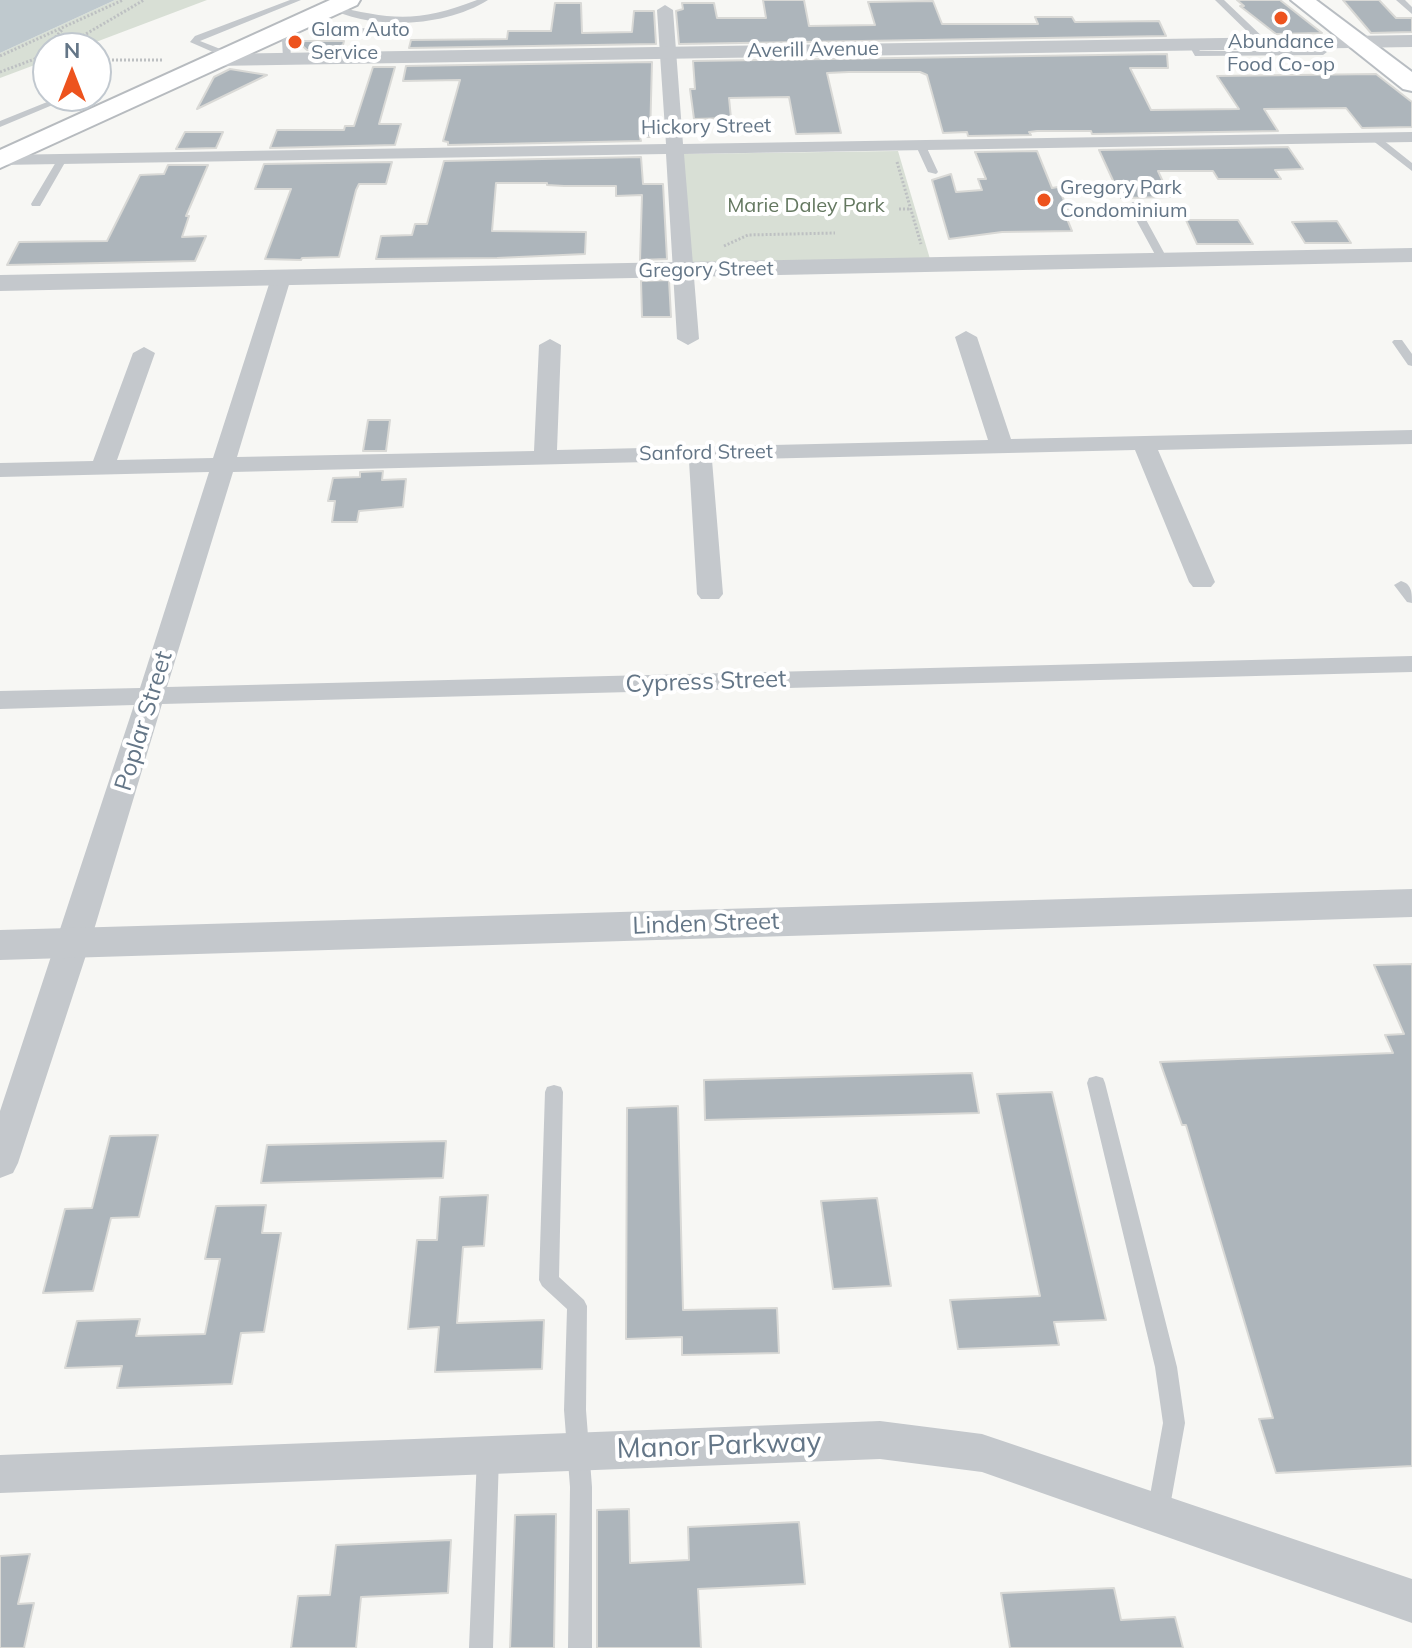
<!DOCTYPE html>
<style>
body{margin:0}
#map{position:relative;width:1412px;height:1648px;overflow:hidden;background:#f7f7f4;font-family:Mulish,sans-serif}
canvas{display:block}
.north{position:absolute;left:32px;top:32px;width:80px;height:80px;box-sizing:border-box;background:#fff;border:2px solid #c1c8cf;border-radius:50%;rotate:0deg;font-size:22px;font-weight:700;line-height:32px;text-align:center;color:#647687}
.north::after{content:'';display:block;margin:auto;width:28px;height:36px;background:#ed531e;clip-path:polygon(50% 0,100% 100%,50% 72%,0 100%)}
</style>
<div id="map">
<canvas width="1412" height="1648"></canvas>
<div class="north">N</div>
</div>
<script>
const c = document.querySelector('canvas').getContext('2d');
c.lineJoin = 'round';
function paint(path, color) {
  c.fillStyle = color;
  c.fill(path, 'evenodd');
}
function strokePath(path, color, width, dash) {
  c.strokeStyle = color;
  c.lineWidth = width;
  c.lineCap = dash ? 'butt' : 'round';
  c.setLineDash(dash || []);
  c.stroke(path);
}
function drawText(font, color, halo, rows, align = 'center') {
  c.font = font + ' Mulish,sans-serif';
  c.lineWidth = 8;
  c.setLineDash([]);
  c.textBaseline = 'middle';
  c.strokeStyle = halo;
  c.fillStyle = color;
  for (const [text, x, y, turn = 0] of rows) {
    c.save();
    c.translate(x, y);
    c.rotate((+turn || 0) * Math.PI / 180);
    c.textAlign = isNaN(turn) ? turn : align;
    if (halo) c.strokeText(text, 0, 0);
    c.fillText(text, 0, 0);
    c.restore();
  }
}
paint(new Path2D(`
 M115,0H207L80,48H48V60L0,78V53Z
 M898,151L930,259L691,262L682,154Z`), '#d8dfd5');
paint(new Path2D(`
 M0,0H115L0,53Z`), '#bfc9ce');
const building = new Path2D(`
 M763,0H804L809,26L875,25L868,2L933,1L942,24H1038L1035,17H1072L1075,22L1159,21L1166,36L679,44L676,11L683,9L682,3H714L717,18H766Z
 M1237,0H1280L1322,33L1276,34L1240,6H1244Z
 M1343,0H1379L1396,18H1412V32L1371,33Z
 M555,3H581L582,33L632,32L634,11H654L656,44L409,48L411,40L507,39L508,31H551Z
 M297,41H344L342,49L307,50Z
 M1167,54L1168,68H1130L1151,110L1239,109L1217,76L1376,74L1412,102V127L1362,128L1346,108L1264,109L1278,131L1092,134L1091,131H1037L1029,132L1031,135L968,136L967,132L943,133L927,75L920,72H849L827,73L841,133L796,134L789,97L729,98L731,118L694,119L690,89H695L693,61Z
 M652,62L650,137H640L641,141L448,145V142L443,141L460,80L403,81L406,66Z
 M373,67H395L379,124H401L395,145L270,148L277,130H344L345,126H354Z
 M230,69L267,75L197,109L214,77Z
 M185,132H223L216,148L176,149Z
 M1288,147L1303,169L1275,170L1281,179H1218L1213,171H1158L1170,197L1121,198L1099,150Z
 M1037,151L1052,188L1058,187L1068,209H1063L1072,231L1002,232L949,239L932,180L951,174L956,192L982,190L978,179H986L975,152Z
 M641,157L643,184H663L667,259L640,260L642,195L616,196V186H564L547,185V183H496L492,231L586,232L585,254L497,258L376,259L381,236L412,235L415,224H427L444,161Z
 M392,162L386,184H359L356,190L339,257L302,258L301,260L265,259L291,189H255L264,164Z
 M168,165H208L186,216H189L182,237L206,236L195,261L7,265L19,242L107,241L140,175L164,174Z
 M1186,220H1238L1253,244H1197Z
 M1337,221L1351,243H1305L1292,222Z
 M669,280L671,317H642L641,281Z
 M368,420H390L386,451H363Z
 M383,471L382,480L406,479L403,507L359,511L357,522H332L335,501H328L333,478L360,477V472Z
 M1412,964V1466L1276,1473L1259,1419L1273,1418L1186,1125H1182L1160,1062L1393,1053L1385,1035L1404,1034L1374,965Z
 M972,1073L979,1113L705,1120L704,1080Z
 M1052,1092L1106,1320L1054,1322L1059,1345L958,1349L950,1300L1040,1296L997,1094Z
 M678,1106L683,1310L777,1308L779,1353L682,1355V1337L626,1339L627,1108Z
 M158,1135L139,1217L111,1218L93,1291L43,1293L65,1209L92,1208L110,1136Z
 M446,1141L443,1178L261,1183L267,1145Z
 M488,1195L484,1246L463,1247L457,1323L544,1320L542,1369L435,1372L439,1327L408,1329L417,1240H437L440,1197Z
 M877,1198L891,1286L833,1289L821,1201Z
 M266,1205L262,1233H281L264,1332L241,1333L232,1384L117,1388L122,1366L65,1368L77,1321L140,1319L136,1336L205,1334L220,1259H205L216,1206Z
 M629,1509L630,1563L689,1560L688,1527L799,1522L805,1584L698,1589L701,1648H597V1510Z
 M556,1514L554,1648H510L515,1515Z
 M451,1540L448,1593L361,1597L356,1648H291L298,1596L330,1595L336,1545Z
 M30,1554L18,1604L34,1603L24,1648H0V1556Z
 M1114,1588L1121,1620L1175,1617L1183,1648H1010L1001,1593Z`);
paint(building, '#adb5bb');
strokePath(building, '#d9d9d6', 2);
const secondary = new Path2D(`
 M1291,0H1316L1412,72V91L1403,89Z`);
const primary = new Path2D(`
 M330,0H360L357,5L0,168V150Z`);
strokePath(secondary, '#b8bdc2', 4);
strokePath(primary, '#b7bbbf', 4);
strokePath(new Path2D(`
 M62,48L144,0
 M0,56L123,0
 M36,58L62,30
 M96,60H163
 M34,62L48,61
 M0,72L48,54
 M897,162L921,244
 M899,209H910
 M724,246L748,235L835,233`), '#bdc0c2', 3, [2, 2]);
paint(new Path2D(`
 M290,0H301L200,41L228,52V56H222L190,42L195,36Z
 M477,0H488C445,27 372,31 327,7L331,5C391,20 418,23 477,0Z
 M1215,0H1224L1267,41V45H1263L1266,50H1316L1309,42L1313,39L1327,52L1323,55L1195,56L1187,42H1193L1200,51H1257L1254,43L1257,41Z
 M1396,0H1405L1412,7V14Z
 M295,20L395,32L399,35L395,38L292,24Z
 M286,37L290,40L291,58L287,61L283,58L282,40Z
 M62,96H74L0,127V121Z
 M1372,136H1378L1412,163V171L1372,140Z
 M921,143L926,146L938,172L936,174L928,172L916,146Z
 M59,157L67,159L40,206H32L31,204Z
 M1133,202L1138,205L1168,260L1167,262L1158,260L1128,205Z
 M1394,340H1402L1412,354V366L1408,365L1392,342Z
 M1401,581C1412,584 1412,593 1412,603L1407,602L1394,585Z
 M1096,1076L1103,1078L1105,1083L1177,1367L1185,1423L1169,1512L1166,1520L1158,1523L1150,1520L1147,1512L1163,1423L1155,1367L1087,1083L1089,1078Z
 M554,1085L561,1087L563,1092L559,1277L584,1300L587,1306L586,1410L592,1487V1648H568L570,1487L564,1410L567,1309L542,1286L539,1280L545,1092L547,1087Z
 M488,1446L496,1449L499,1456L493,1648H469L477,1456L480,1449Z`), '#c4c8cc');
paint(new Path2D(`
 M665,5L673,10L683,144L1412,132V142L684,154L699,339L688,345L677,339L666,154L0,165V155L666,144L657,10Z
 M281,272L291,278L237,457L534,451L539,345L550,339L561,345L557,450L988,440L955,337L966,331L977,337L1011,439L1412,430V444L1158,450L1215,582L1211,587H1193L1189,582L1135,450L712,460L723,594L719,599H701L697,594L689,461L233,472L167,687L1412,656V672L162,704L90,943L18,1163L13,1173L0,1178V1111L134,705L0,709V691L140,688L209,472L0,477V463L93,461L133,353L144,347L155,353L117,460L213,458L271,278Z
 M880,1421L982,1434L1412,1579V1623L982,1472L880,1459L0,1493V1455Z`), '#c4c8cc');
paint(new Path2D(`
 M1412,35V47L214,66L204,60L214,54Z
 M1412,248V262L0,291V275Z
 M1412,889V917L0,960V930Z`), '#c4c8cc');
paint(secondary, '#fff');
paint(primary, '#fff');
for (const [x, y, r, color] of [
 [1281,18,8,"#ed531e"],
 [295,42,8,"#ed531e"],
 [1044,200,8,"#ed531e"]
]) {
  const dot = new Path2D();
  dot.arc(x, y, r, 0, 2 * Math.PI);
  c.fillStyle = color;
  c.fill(dot);
  strokePath(dot, '#fff', 3);
}
drawText('20px', '#647687', '#fff', [
 ["Glam Auto",311,30],
 ["Service",311,53],
 ["Abundance",1281,42,"center"],
 ["Food Co-op",1281,65,"center"],
 ["Gregory Park",1060,188],
 ["Condominium",1060,211]
], 'left');
drawText('20px', '#647687', '#fff', [
 ["Averill Avenue",813,50,-1],
 ["Hickory Street",706,127,-1],
 ["Gregory Street",706,270,-1],
 ["Sanford Street",706,453,-1]
]);
drawText('20px', '#647860', '#fff', [
 ["Marie Daley Park",806,206]
]);
drawText('24px', '#647687', '#fff', [
 ["Cypress Street",706,682,-2],
 ["Poplar Street",144,721,-73],
 ["Linden Street",706,924,-2]
]);
drawText('28px', '#647687', '#fff', [
 ["Manor Parkway",719,1446,-2]
]);
</script>
